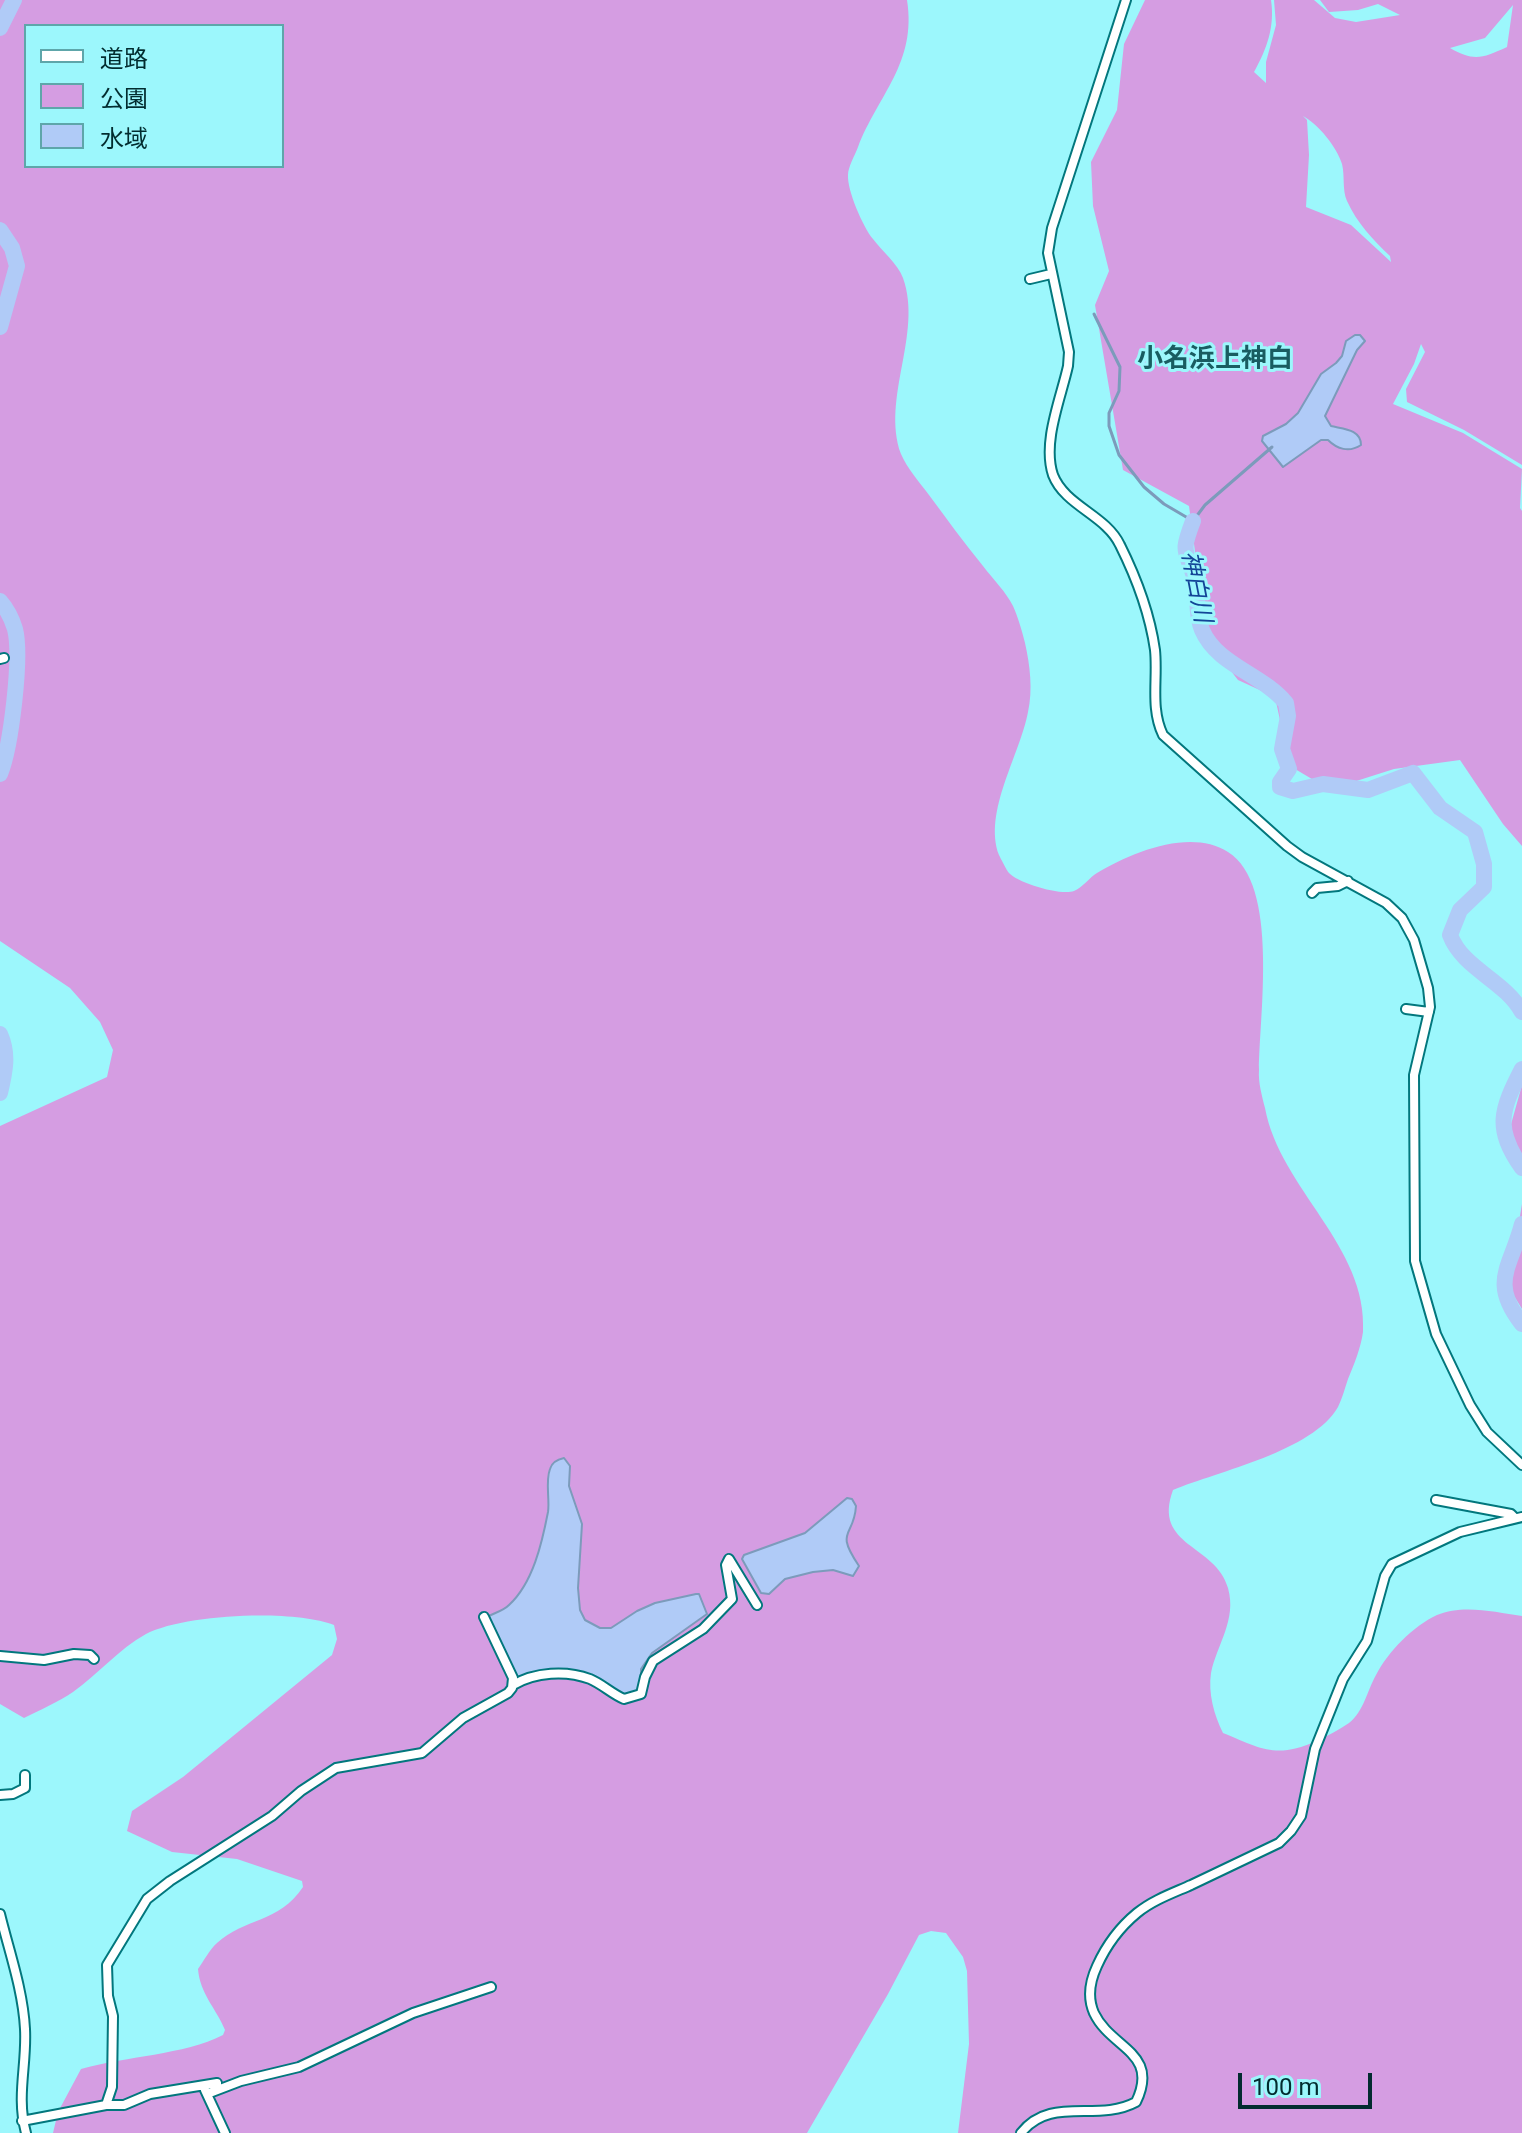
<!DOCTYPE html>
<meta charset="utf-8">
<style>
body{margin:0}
#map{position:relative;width:1522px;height:2133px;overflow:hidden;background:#9cf7fc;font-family:Roboto,"Noto Sans JP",sans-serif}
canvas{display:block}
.legend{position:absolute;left:24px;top:24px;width:260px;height:144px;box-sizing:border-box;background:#9cf7fc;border:2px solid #5ea6aa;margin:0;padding:10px 14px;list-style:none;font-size:24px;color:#022c2f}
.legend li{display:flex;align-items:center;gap:16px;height:40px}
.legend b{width:40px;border:2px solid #5ea6aa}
.scale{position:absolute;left:1238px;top:2073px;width:134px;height:36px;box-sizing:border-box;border:4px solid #022c2f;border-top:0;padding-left:10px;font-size:24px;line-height:28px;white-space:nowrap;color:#022c2f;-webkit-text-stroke:6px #9cf7fc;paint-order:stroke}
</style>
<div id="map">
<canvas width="1522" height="2133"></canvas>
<ul class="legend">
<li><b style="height:10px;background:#fff"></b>道路</li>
<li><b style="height:22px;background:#d59de2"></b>公園</li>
<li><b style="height:22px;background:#b0cbf7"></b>水域</li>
</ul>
<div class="scale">100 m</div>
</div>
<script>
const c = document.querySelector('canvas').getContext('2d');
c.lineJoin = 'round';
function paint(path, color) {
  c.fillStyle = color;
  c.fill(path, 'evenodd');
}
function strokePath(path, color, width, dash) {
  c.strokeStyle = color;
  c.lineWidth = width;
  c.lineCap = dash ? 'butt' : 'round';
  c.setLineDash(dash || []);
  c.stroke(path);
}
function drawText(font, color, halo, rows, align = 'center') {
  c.font = font + ' Roboto,"Noto Sans JP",sans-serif';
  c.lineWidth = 6;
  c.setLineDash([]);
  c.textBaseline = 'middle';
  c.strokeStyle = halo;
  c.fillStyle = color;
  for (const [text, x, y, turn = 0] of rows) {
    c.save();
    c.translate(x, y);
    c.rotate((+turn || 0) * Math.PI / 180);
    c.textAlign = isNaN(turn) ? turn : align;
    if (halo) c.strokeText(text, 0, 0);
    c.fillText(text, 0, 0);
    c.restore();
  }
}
paint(new Path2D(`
 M0,0H907C917,63 878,95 858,147C855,155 848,167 848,175C847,190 863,227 873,239C882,251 898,264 903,278C923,334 881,398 901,454C907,468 920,483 929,495C947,519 964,543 983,566C993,579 1006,592 1013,606C1018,617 1022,631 1025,643C1030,665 1033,690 1028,712C1020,755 983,812 999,855C1000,857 1007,871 1009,873C1018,883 1061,896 1074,891C1082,888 1090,877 1097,873C1132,852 1191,828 1228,852C1280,884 1259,1017 1259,1070C1258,1082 1262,1096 1265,1108C1280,1189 1368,1246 1363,1332C1361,1347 1354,1365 1348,1379C1345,1388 1342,1399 1338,1407C1313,1451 1219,1471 1173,1490C1152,1547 1216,1544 1228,1588C1237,1620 1217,1644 1211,1673C1208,1693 1214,1715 1223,1733C1262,1749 1276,1759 1317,1741C1327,1736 1339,1730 1349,1723C1364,1711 1367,1691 1376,1675C1388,1652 1413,1626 1437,1615C1463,1604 1495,1612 1522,1616V2133H958L969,2044L967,1971L963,1957L946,1933L931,1931L919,1935L888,1994L807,2133H53L58,2112L81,2069C126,2056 184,2055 223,2035L225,2030C216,2008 200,1994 198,1969C204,1961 209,1950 217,1943C244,1918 279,1923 303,1887L302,1881L237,1859L172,1852L127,1831L132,1811L183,1777L332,1655L337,1639L334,1625C293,1609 184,1614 146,1634C119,1649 98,1674 73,1692C58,1702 40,1710 24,1718L0,1704V1126L107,1077L113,1050L100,1022L70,988L0,941ZM26,26H282V166H26Z
 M1145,0H1271C1275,26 1267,49 1254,72L1266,83V62L1276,25L1274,0H1314L1335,18L1356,22L1400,15L1378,4L1358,10L1329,12L1320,0H1522V465L1464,430L1407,402L1406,389L1425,352L1421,344L1414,364L1393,404L1463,433L1522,469L1520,508L1522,511V846L1503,824L1460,760L1394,769L1350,783L1322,785L1290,766L1275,697L1238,680L1198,629L1196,559L1189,506L1123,470L1095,305L1109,271L1093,206L1091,162L1117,110L1124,44ZM1513,5L1507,47C1483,58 1474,62 1450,48L1485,38ZM1303,116C1318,124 1337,147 1342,164C1345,176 1342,190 1347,201C1357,223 1373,240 1390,256L1391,262L1351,225L1306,207L1309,155L1307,120Z
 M1522,1085V1162L1510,1128Z
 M1522,1204V1309L1501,1274L1517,1234Z`), '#d59de2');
const water = new Path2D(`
 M1355,335H1360L1365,341L1357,350L1325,416L1331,426C1343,429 1361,429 1361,445C1349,453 1337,449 1328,440H1321L1283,467L1262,441L1263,436L1286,424L1298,413L1321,374L1336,363L1342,356L1346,341Z
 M564,1458L570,1466L569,1486L582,1524L578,1588L580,1610L585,1620L600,1628H611L637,1611L655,1603L696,1594H699L707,1614L652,1653L641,1669V1687L633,1695H622L581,1673L518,1679L487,1622V1617C494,1613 503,1611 509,1605C533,1583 542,1543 548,1512C550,1499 545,1482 550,1469C552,1462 559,1459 564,1458Z
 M847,1498L852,1499L856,1506C854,1538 834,1529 859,1566L853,1576L833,1570L813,1572L785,1579L769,1594L761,1593L742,1559L744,1555L805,1533Z`);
paint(water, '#b0cbf7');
strokePath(water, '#7c9bbb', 2);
strokePath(new Path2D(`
 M1094,314L1120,367L1119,391L1109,413V426L1119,455L1144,487L1164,504L1193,521L1205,505L1272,447`), '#7c9bbb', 3);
strokePath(new Path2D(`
 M0,28L14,0
 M0,230L12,248L17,266L0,327
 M1193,521C1180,555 1186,548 1195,580C1199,597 1195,613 1202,630C1217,665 1262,674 1286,703L1288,716L1282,749L1289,769L1280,782V787L1293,791L1323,784L1368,790L1413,773L1440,808L1475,832L1484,864V887L1460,910L1450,935C1463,969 1504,980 1522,1012
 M0,601C7,609 12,619 15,629C22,657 11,747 0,774
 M0,1034C9,1054 5,1072 0,1093
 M1522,1069C1501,1110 1494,1128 1522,1168
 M1522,1224C1511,1267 1489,1282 1522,1324`), '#b0cbf7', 16);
const street = new Path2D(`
 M1126,0L1052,228L1048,253L1069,352L1068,366C1061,398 1042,442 1053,475C1065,506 1106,515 1120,545C1136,577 1150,615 1155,650C1158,679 1150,708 1163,735L1287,846L1302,857L1386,903L1402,918L1414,940L1428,988L1430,1007L1414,1075L1415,1261L1436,1334L1470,1405L1487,1432L1522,1465
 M1030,279L1051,274
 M0,659L4,658
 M1312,893L1317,888L1338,886L1348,881
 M1406,1009L1429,1012
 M1436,1500L1511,1514L1515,1518
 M0,1656L44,1660L74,1654L90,1655L94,1659
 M513,1685C535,1672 566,1670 590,1679C602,1684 612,1694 624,1699L641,1694L645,1677L653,1661L703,1629L732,1599L726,1565L729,1559L757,1605
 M0,1795L13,1794L25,1788V1775
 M0,1914C9,1951 23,1990 25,2029C27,2065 16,2096 26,2133
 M205,2090L225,2133
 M207,2094L241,2081L299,2067L413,2013L491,1987
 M106,2105L112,2087L113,2016L108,1996L107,1965L147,1899L170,1881L272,1816L301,1791L336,1768L422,1753L463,1718L508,1693L512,1688L513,1678L484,1617
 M22,2121L106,2105H124L150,2094L217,2083
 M1021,2133C1051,2095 1097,2123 1136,2102C1160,2052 1111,2049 1094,2013C1087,1997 1090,1981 1097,1966C1106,1946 1120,1927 1137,1913C1153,1900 1173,1893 1191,1885C1220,1871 1250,1857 1279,1843L1291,1831L1301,1816L1315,1749L1343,1679L1367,1641L1385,1576L1392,1564L1460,1532L1522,1517`);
strokePath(street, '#02777d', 12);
strokePath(street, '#fff', 8);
drawText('italic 24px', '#134497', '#9cf7fc', [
 ["神白川",1195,587,79]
]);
drawText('bold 26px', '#195d61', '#9cf7fc', [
 ["小名浜上神白",1215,360]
]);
</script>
